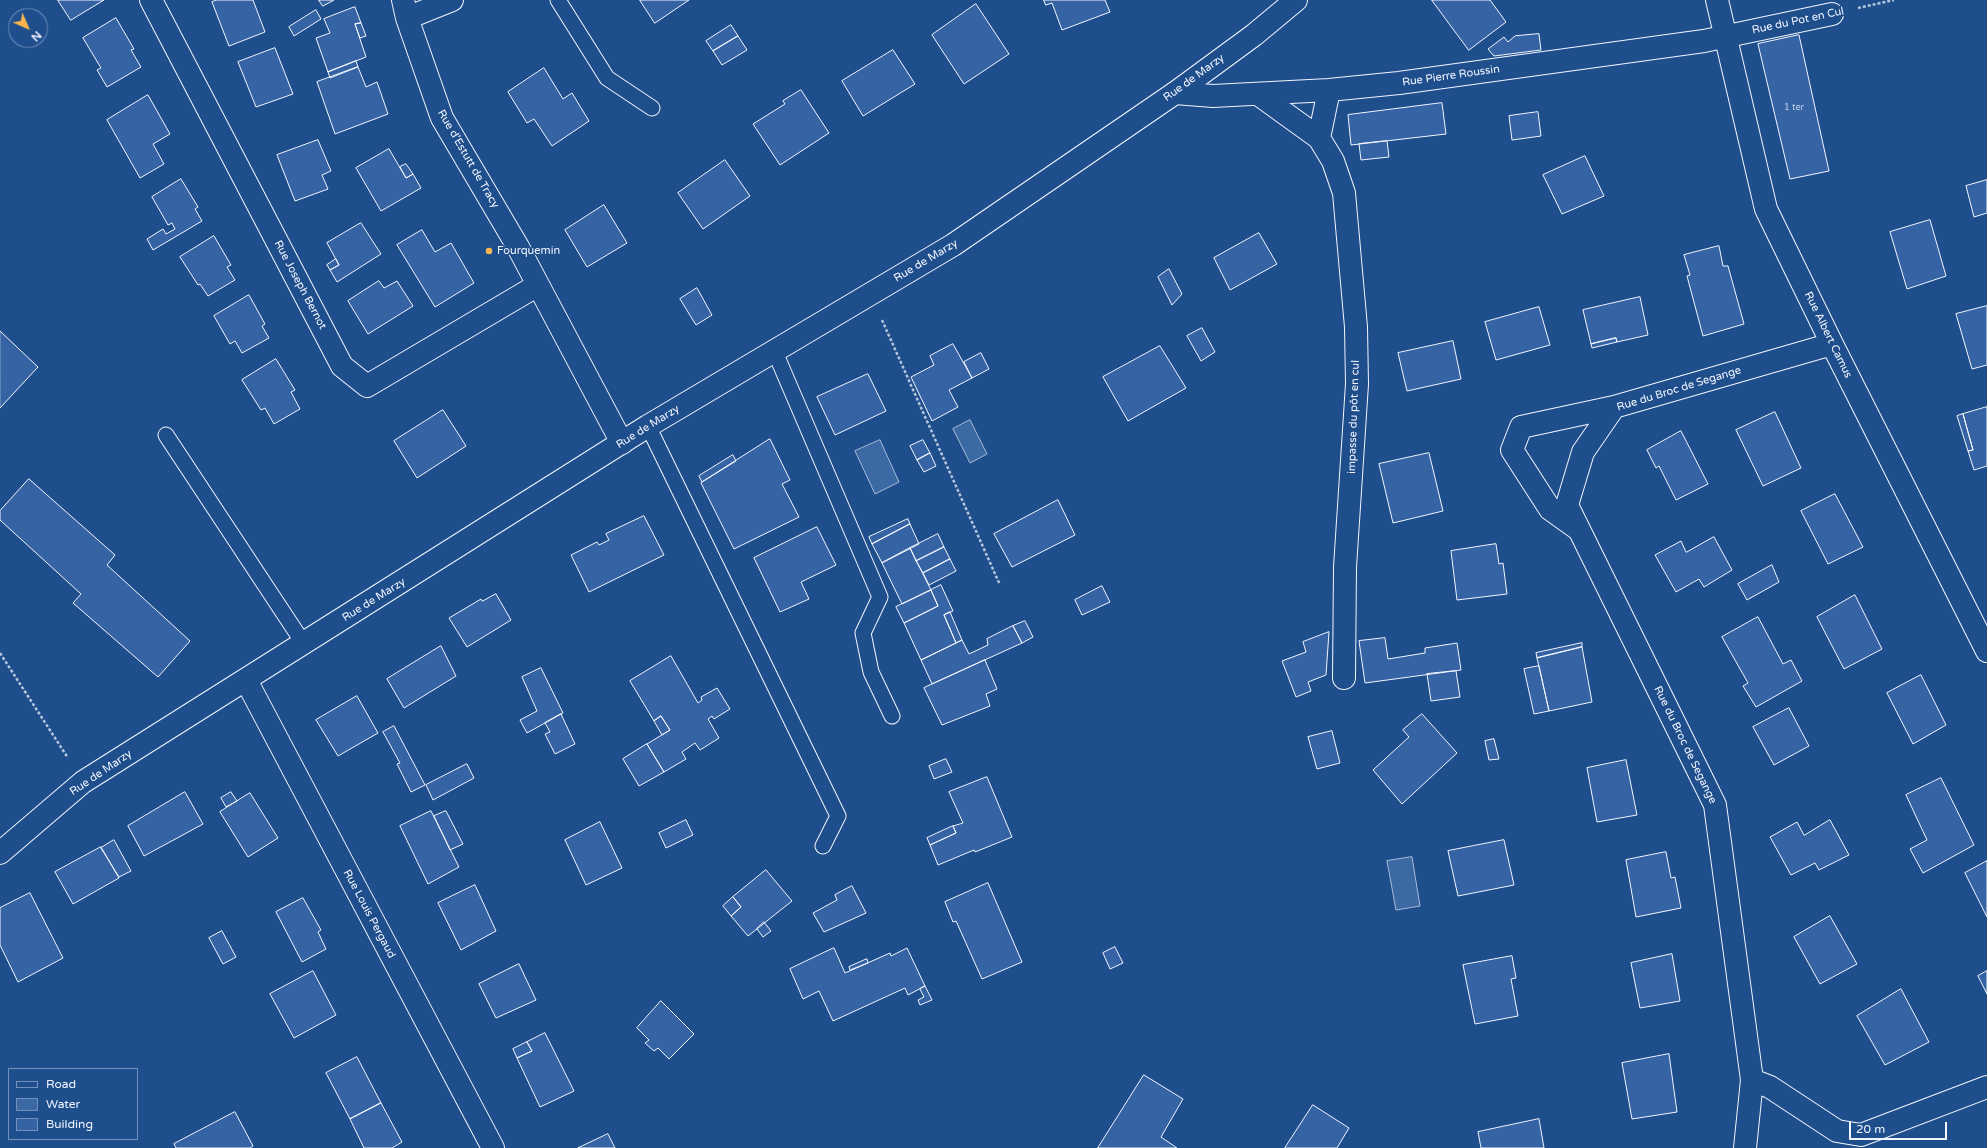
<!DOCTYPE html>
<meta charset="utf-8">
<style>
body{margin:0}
#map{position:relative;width:1987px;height:1148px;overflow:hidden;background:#1f4e8c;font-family:"Varela Round",sans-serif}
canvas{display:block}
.legend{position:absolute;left:8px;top:1068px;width:130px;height:72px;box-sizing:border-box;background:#1f4e8c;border:1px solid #7391ba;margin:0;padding:5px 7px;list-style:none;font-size:12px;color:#f2f6ff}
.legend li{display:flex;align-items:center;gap:8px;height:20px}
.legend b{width:20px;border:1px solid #7391ba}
.north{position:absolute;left:8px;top:8px;width:40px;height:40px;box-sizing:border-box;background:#1f4e8c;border:1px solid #7391ba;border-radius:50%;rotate:135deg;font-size:11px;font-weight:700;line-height:16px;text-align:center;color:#f2f6ff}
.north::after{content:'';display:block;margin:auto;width:14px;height:18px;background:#ffb74d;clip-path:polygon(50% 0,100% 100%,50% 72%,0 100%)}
.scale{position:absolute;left:1849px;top:1122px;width:98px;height:18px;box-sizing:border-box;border:2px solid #f2f6ff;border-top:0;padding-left:5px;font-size:12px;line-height:14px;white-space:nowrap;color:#f2f6ff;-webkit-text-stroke:3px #1f4e8c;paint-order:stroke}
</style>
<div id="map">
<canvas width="1987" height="1148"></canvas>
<ul class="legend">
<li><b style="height:5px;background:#1f4e8c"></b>Road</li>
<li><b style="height:11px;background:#3b69a3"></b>Water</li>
<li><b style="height:11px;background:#3563a3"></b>Building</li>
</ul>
<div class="north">N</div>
<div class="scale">20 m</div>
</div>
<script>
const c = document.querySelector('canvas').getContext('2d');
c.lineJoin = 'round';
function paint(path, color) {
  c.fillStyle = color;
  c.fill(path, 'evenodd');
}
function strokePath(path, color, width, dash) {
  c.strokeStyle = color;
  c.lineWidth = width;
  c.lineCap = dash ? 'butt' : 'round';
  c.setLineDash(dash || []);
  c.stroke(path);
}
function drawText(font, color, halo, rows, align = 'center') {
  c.font = font + ' "Varela Round",sans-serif';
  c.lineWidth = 3;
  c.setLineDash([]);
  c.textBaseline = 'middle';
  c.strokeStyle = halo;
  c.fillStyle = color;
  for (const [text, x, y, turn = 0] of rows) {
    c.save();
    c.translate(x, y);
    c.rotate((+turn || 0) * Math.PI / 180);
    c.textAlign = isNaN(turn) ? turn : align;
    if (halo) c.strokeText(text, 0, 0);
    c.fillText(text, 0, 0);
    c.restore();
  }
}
const water = new Path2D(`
 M970,420L987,454L970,463L953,429Z
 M880,440L899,482L875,494L855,451Z
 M1412,857L1420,906L1396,910L1387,861Z`);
paint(water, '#3b69a3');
strokePath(water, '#a8bbd7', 1);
const building = new Path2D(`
 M58,0H104L71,20Z
 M217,0H253L265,32L229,46L212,2Z
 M319,0H334L323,6Z
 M640,0H689L655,23Z
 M1044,0H1105L1110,12L1062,30L1052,3L1046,5Z
 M1432,0H1490L1506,22L1469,50Z
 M976,4L1009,54L964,84L932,35Z
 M355,7L361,23L355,24L366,57L328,72L316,38L330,33L324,19Z
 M316,10L321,19L294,36L289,27Z
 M116,18L134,49L131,50L141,67L107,87L97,70L101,68L83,38Z
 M361,23L366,36L360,38L355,24Z
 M731,25L738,36L713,51L706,41Z
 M1539,34L1541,50L1494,56L1488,49L1504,37L1508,42L1515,36Z
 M1799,35L1829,171L1790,179L1758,44Z
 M738,36L747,50L722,65L713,51Z
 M275,48L293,94L256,107L238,62Z
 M893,50L915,84L863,116L842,81Z
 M356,61L358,67L330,78L328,72Z
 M358,67L366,87L377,82L388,114L335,134L317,82Z
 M544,68L563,99L572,93L589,121L552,146L534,119L527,123L508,92Z
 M801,90L829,133L780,165L753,124L785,104L783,101Z
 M148,95L170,134L153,144L164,164L140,178L107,120Z
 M1442,103L1446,134L1351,145L1348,115Z
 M1538,112L1541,136L1512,140L1509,116Z
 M318,140L331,171L322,175L328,189L295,201L277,155Z
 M1387,141L1389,157L1361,160L1359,144Z
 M389,149L406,178L413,174L421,188L381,211L356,168Z
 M1585,156L1604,196L1562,214L1543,175Z
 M725,160L750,196L703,229L678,193Z
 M406,164L413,174L406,178L400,167Z
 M181,179L198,207L195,209L202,221L153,250L147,239L163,229L166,234L175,229L172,223L168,225L152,197Z
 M1987,180V213L1974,217L1966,186Z
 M604,205L627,243L587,267L565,230Z
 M1930,220L1946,276L1907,289L1890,232Z
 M361,223L381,254L337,282L330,270L339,265L327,243Z
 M422,230L435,252L451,243L474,283L435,307L397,245Z
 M1259,233L1277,264L1230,290L1214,258Z
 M214,236L231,265L227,267L235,280L208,296L200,284L198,285L180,257Z
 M1719,246L1723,266H1728L1744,324L1703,336L1687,276L1690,275L1684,255Z
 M336,259L339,265L330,270L327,265Z
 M1169,269L1182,294L1172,305L1158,277Z
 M379,281L384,288L397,281L413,306L368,334L348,301Z
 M697,288L712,315L696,325L680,299Z
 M249,295L265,324L262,326L269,338L242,353L235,341L230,344L214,316Z
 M1640,297L1648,335L1617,342L1616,338L1591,344L1583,310Z
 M1987,306V365L1972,369L1956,314Z
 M1539,307L1550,345L1496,360L1485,322Z
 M1202,328L1215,352L1201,361L1187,336Z
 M0,331L38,367L0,408Z
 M1616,338L1617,342L1592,348L1591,344Z
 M1453,341L1461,379L1407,391L1398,353Z
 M953,344L972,378L949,390L958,407L932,421L911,377L934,365L930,356Z
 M1160,346L1186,388L1128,421L1103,377Z
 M981,353L989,369L972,378L964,362Z
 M276,359L295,390L291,392L300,409L274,424L265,408L261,410L242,380Z
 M868,374L886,411L835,435L817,397Z
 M1987,407V466L1974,470L1968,451L1973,450L1963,414Z
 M443,410L466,446L417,478L394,441Z
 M1775,412L1801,468L1763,486L1736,430Z
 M1963,414L1973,450L1968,451L1957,416Z
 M1681,431L1708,484L1676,500L1659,466L1656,468L1647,450Z
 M770,439L790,480L782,484L799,517L734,549L701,483Z
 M923,440L930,453L917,460L910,446Z
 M930,453L936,466L924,472L917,460Z
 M1429,453L1443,511L1393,523L1379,464Z
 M733,455L736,461L702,482L699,476Z
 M29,479L115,555L107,565L190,641L158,677L73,603L81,594L0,520V511Z
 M1835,494L1863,547L1828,564L1801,511Z
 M1058,500L1075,535L1012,567L994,534Z
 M644,516L664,555L589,592L571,555L597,542L599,545L609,540L606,534Z
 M908,519L910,524L872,544L869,537Z
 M910,524L919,544L882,563L872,544Z
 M817,527L836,565L801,582L809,599L780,612L754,558Z
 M938,534L944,547L916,561L910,548Z
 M1714,537L1732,570L1704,587L1699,579L1676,592L1655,555L1681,541L1686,552Z
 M1496,544L1499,564L1503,563L1507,594L1457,600L1451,551Z
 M944,547L950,559L923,573L916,561Z
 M910,548L931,590L902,604L882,563Z
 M950,559L956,571L929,585L923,573Z
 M1772,565L1779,582L1747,600L1738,584Z
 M941,585L953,611L944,615L956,643L921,660L904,623L938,606L931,590Z
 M1102,586L1110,602L1082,615L1075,600Z
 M931,590L938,606L904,623L896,607Z
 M496,594L511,620L467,647L449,618L481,599L482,601Z
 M1855,595L1882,649L1844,669L1817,617Z
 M950,612L962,640L956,643L944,615Z
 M1758,617L1783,664L1791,660L1802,681L1756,707L1743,686L1748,683L1722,637Z
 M1025,621L1033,637L1022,643L1013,626Z
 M1013,626L1022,643L932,684L921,660L962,640L969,654L988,645L987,639Z
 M1329,632L1326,675L1308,682L1311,691L1296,697L1282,661L1306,652L1303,642Z
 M1385,638L1388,659L1425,653V648L1457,643L1461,670L1365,683L1359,641Z
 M1582,643V647L1537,658L1536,653Z
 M441,646L456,676L404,708L387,679Z
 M1582,647L1592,702L1549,711L1537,658Z
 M671,656L698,703L702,700L701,697L717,688L730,709L714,719L712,716L708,719L719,738L700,750L695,743L682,752L686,759L664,772L647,744L670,730L661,716L654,721L630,681Z
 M985,660L997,689L986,694L990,706L942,725L924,688Z
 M1539,666L1549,711L1534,714L1524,669Z
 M541,668L563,713L527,733L520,720L537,711L522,677Z
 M1456,671L1460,697L1431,701L1427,674Z
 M1921,675L1946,725L1913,744L1887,693Z
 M357,696L378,733L338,756L316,720Z
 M1789,708L1809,746L1774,765L1753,727Z
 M561,714L575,744L555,754L545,734L550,732L545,723Z
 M1422,714L1457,753L1402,804L1373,770L1409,737L1403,730Z
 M661,716L670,730L662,735L654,721Z
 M394,726L425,785L411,792L397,764L400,763L383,732Z
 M1332,731L1340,763L1317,769L1308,737Z
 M1494,739L1499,759L1489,760L1485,741Z
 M647,744L664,772L639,786L623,759Z
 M946,759L952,772L934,779L929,766Z
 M1626,760L1637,815L1597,822L1587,768Z
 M467,764L474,778L433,800L426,785Z
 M987,777L1012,837L975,852L974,850L938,865L930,845L956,833L953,826L963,823L949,792Z
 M1941,778L1974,845L1923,873L1910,849L1927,840L1906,795Z
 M185,792L203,824L144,856L128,826Z
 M231,792L237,801L226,807L221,798Z
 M250,793L278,838L248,857L220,812Z
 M431,811L459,867L428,884L400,826Z
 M446,811L463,844L450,850L434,816Z
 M686,820L693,835L666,848L659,833Z
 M1830,820L1849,855L1819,870L1815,863L1791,875L1770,837L1797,822L1804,835Z
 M600,822L622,868L586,885L565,840Z
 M953,826L956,833L930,845L927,838Z
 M114,840L131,871L119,877L101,848Z
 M1504,840L1514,885L1458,896L1448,851Z
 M101,847L119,878L73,904L55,872Z
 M1666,852L1671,878L1675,877L1681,908L1636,917L1626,860Z
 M1987,861V917L1965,873Z
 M766,870L792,901L748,936L731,916L741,907L733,897Z
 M988,883L1022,962L982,979L956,921L953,922L945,902Z
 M475,885L496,931L461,950L438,903Z
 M852,886L866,913L824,932L813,913L837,900L835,895Z
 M30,893L63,958L18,982L0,945V908Z
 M733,897L741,907L731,916L723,906Z
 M303,898L321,930L318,932L326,949L302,962L276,912Z
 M1830,916L1857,964L1820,984L1794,937Z
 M764,922L771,931L763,937L757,929Z
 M222,931L236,957L223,964L209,938Z
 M1115,947L1123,963L1110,969L1103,953Z
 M834,948L845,973L890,953L891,956L907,948L925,986L908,995L905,988L833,1021L819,991L803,999L790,969Z
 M1672,954L1680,1001L1640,1008L1631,963Z
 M1512,956L1516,978L1511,979L1518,1016L1475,1024L1463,965Z
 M867,959L868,963L850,970L849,967Z
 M519,964L536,1000L496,1018L479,984Z
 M313,971L336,1015L294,1038L270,994Z
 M1987,971V994L1978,976Z
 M925,986L932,1000L920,1005L918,1000L924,997L920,989Z
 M1901,989L1929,1042L1885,1065L1857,1016Z
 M661,1001L694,1034L669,1059L658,1048L654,1051L645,1043L649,1040L637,1028Z
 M545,1033L574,1091L540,1107L517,1058L532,1051L527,1042Z
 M527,1042L532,1051L517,1058L513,1049Z
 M1669,1054L1677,1112L1632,1119L1622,1063Z
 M357,1057L381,1103L350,1119L326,1073Z
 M1144,1075L1183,1099L1161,1137L1177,1148H1098Z
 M381,1103L402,1142L392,1148H364L350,1119Z
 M1313,1105L1349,1128L1337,1148H1285Z
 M235,1112L253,1146L250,1148H176L174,1144Z
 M1539,1119L1544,1148H1481L1478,1132Z
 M608,1134L615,1148H578Z`);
paint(building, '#3563a3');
strokePath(building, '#f2f6ff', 1);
const service = new Path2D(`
 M558,0L607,78L652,108
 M775,352L880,597L863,633L871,672L892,716
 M648,426L838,816L823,846
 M166,435L304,644`);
const minor = new Path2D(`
 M151,0L342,366L367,386L538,285
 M403,0L407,18L442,118L518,247L622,443
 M1717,0L1766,209L1832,344L1987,651
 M407,18L452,0
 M1175,93L1213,96L1329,90L1399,83L1704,41L1832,14
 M1258,94L1319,138L1333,161L1344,193L1356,327L1357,384L1345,567L1344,678
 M1319,138L1329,90
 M1614,407L1583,452L1567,505L1715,805L1752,1080L1745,1148
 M1578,529L1550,509L1512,450L1521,427L1614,407L1832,344
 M246,680L493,1148
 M1752,1080L1770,1087L1837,1131L1861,1135L1987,1087`);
const secondary = new Path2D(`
 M0,853L83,782L648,426L953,245L1175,93L1254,35L1296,0`);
strokePath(service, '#f2f6ff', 17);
strokePath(minor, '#f2f6ff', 24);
strokePath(secondary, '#f2f6ff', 24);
strokePath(new Path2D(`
 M1858,8L1894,0
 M882,320L1000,585
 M0,653L68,758`), '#b3c4dc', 2.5, [3, 2]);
strokePath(service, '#1f4e8c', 15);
strokePath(minor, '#1f4e8c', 22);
strokePath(secondary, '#1f4e8c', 22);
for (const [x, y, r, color] of [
 [489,251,4,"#ffb74d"]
]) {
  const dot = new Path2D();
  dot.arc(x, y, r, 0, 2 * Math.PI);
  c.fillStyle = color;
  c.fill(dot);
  strokePath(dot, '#1f4e8c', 1.5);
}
drawText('9px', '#c3d1e8', null, [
 ["1 ter",1794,108]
]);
drawText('11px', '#f2f6ff', '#1f4e8c', [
 ["Rue du Pot en Cul",1798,21,-12],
 ["Rue Pierre Roussin",1451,76,-8],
 ["Rue de Marzy",1194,78,-36],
 ["Rue d'Estutt de Tracy",468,159,60],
 ["Rue de Marzy",926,261,-31],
 ["Rue Joseph Bernot",300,285,62],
 ["Rue Albert Camus",1828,335,64],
 ["Rue du Broc de Segange",1679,389,-17],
 ["impasse du pôt en cul",1354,417,-88],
 ["Rue de Marzy",648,427,-32],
 ["Rue de Marzy",374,600,-32],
 ["Rue du Broc de Segange",1685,745,64],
 ["Rue de Marzy",101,773,-34],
 ["Rue Louis Pergaud",369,914,62]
]);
drawText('11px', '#f2f6ff', '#1f4e8c', [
 ["Fourquemin",497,251]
], 'left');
</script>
